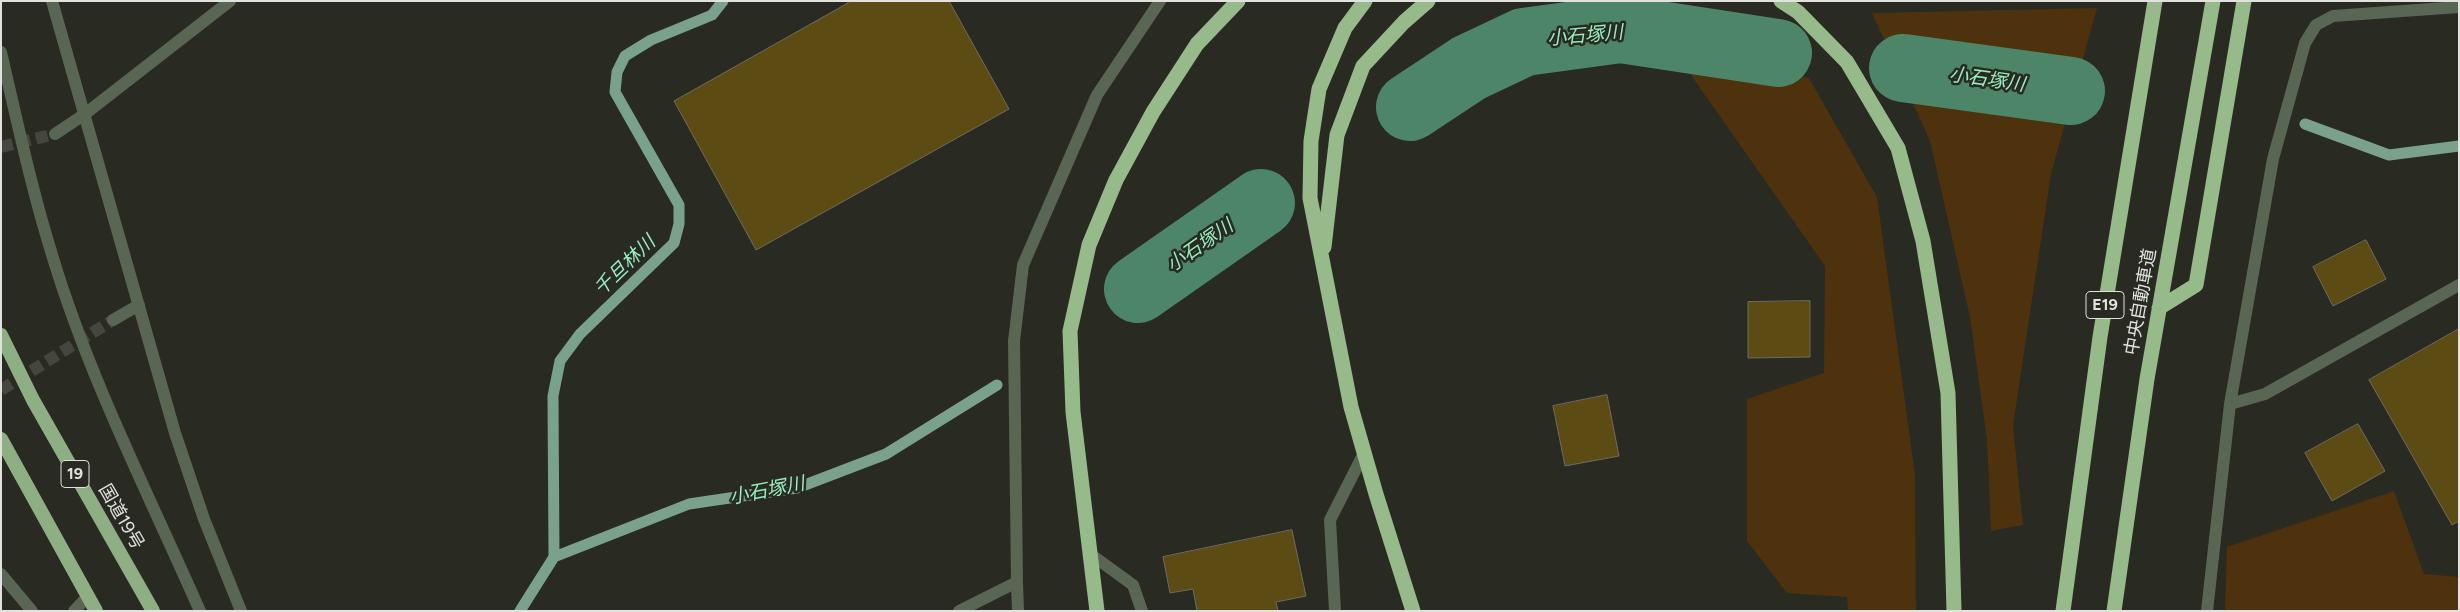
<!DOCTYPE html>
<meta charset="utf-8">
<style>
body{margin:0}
#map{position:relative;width:2460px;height:612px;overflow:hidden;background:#292a22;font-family:Figtree,sans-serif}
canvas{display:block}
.frame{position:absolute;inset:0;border:2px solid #e1e2dd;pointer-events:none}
</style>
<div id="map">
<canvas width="2460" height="612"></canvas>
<div class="frame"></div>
</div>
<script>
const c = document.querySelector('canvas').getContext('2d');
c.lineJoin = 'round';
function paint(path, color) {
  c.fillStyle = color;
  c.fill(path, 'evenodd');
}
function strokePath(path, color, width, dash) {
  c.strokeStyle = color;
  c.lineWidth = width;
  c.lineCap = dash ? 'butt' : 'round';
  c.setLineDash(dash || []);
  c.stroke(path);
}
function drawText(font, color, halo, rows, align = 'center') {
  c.font = font + ' Figtree,"Noto Sans JP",sans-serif';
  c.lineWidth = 5;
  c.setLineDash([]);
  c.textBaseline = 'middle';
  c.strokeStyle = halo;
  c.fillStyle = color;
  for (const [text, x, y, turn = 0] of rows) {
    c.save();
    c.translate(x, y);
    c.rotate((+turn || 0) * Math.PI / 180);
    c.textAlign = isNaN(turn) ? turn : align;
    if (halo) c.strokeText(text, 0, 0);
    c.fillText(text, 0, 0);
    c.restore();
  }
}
paint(new Path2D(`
 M2097,8L2051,174L2013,426L2023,525L1991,531L1987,440L1970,317L1930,141L1872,13Z
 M1679,58L1809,78L1877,197L1915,475L1916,611H1848L1847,597L1787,593L1747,541V399L1824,373L1825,266Z
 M2394,491L2424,574L2459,577V611H2225L2227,547Z`), '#4d320d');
strokePath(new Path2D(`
 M2305,124L2389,155L2459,146
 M554,557L689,504L797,488L886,454L997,385
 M520,611L554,557L553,396L560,361L580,334L674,243L679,224V205L615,92L617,72L625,56L651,40L712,15L723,1`), '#79a18b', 11);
strokePath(new Path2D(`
 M1903,68L2071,91
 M1410,107L1469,68L1524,42L1620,29L1778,53
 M1138,289L1261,203`), '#4c8568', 68);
const building = new Path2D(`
 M847,1H949L1009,109L756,250L674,101L848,3Z
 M2366,240L2386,279L2333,306L2313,267Z
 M1810,301V357L1748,358V302Z
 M2459,329V521L2452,525L2369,380Z
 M1607,395L1619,456L1565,466L1553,406Z
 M2358,424L2385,471L2332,501L2305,453Z
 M1292,530L1306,596L1276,602L1278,611H1197L1193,589L1170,593L1163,557Z`);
paint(building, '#5c4c13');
strokePath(building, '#6e6b61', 1);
strokePath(new Path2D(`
 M1,147L55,134
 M1,390L113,320`), '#45463e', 12, [12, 6]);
strokePath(new Path2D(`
 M1089,553L1133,585L1142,611
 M1017,582L1018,611
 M1335,611L1330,520L1364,453`), '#586653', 12);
strokePath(new Path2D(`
 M52,1L175,433L204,519L241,611
 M1,52C17,121 32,191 53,258C90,380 149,495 200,611
 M55,134L85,114L230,1
 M113,320L139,305
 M2230,404L2265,394L2459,285
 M1,574L32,611
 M74,611L88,596
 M959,611L1017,582L1014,341L1023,265L1097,95L1160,1
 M2207,611L2230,404L2273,159L2305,43L2316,25L2333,16L2459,7`), '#586653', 12);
strokePath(new Path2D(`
 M1,335L33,400L153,611
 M1,439L96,611`), '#8eae83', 14);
strokePath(new Path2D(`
 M1365,1L1345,28L1319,89L1311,141L1310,198L1351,407L1376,494L1413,611
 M1781,1L1798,12L1847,62L1898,148L1923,241L1948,393L1954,611
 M1324,247L1337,135L1363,66L1404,22L1428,1
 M2159,308L2196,285L2244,1
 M1097,611L1073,412L1070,331L1089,245L1116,180L1153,112L1197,44L1238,1
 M2063,611L2100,337L2155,1
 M2114,611L2147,379L2213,1`), '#97ba8b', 15);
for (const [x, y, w] of [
 [2105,305,38],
 [75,474,28]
]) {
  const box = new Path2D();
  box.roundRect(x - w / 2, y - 13.5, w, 27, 4);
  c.fillStyle = '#292a22';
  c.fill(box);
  strokePath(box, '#e1e2dd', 1);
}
drawText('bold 16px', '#e1e2dd', null, [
 ["E19",2105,305],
 ["19",75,474]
]);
drawText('18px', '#e1e2dd', '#292a22', [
 ["中央自動車道",2141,302,-80],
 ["国道19号",121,517,60]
]);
drawText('italic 19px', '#97eec0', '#292a22', [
 ["小石塚川",1585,36,-5],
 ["小石塚川",1987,80,8],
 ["小石塚川",1200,246,-35],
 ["千旦林川",625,266,-44],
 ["小石塚川",767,491,-11]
]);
</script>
